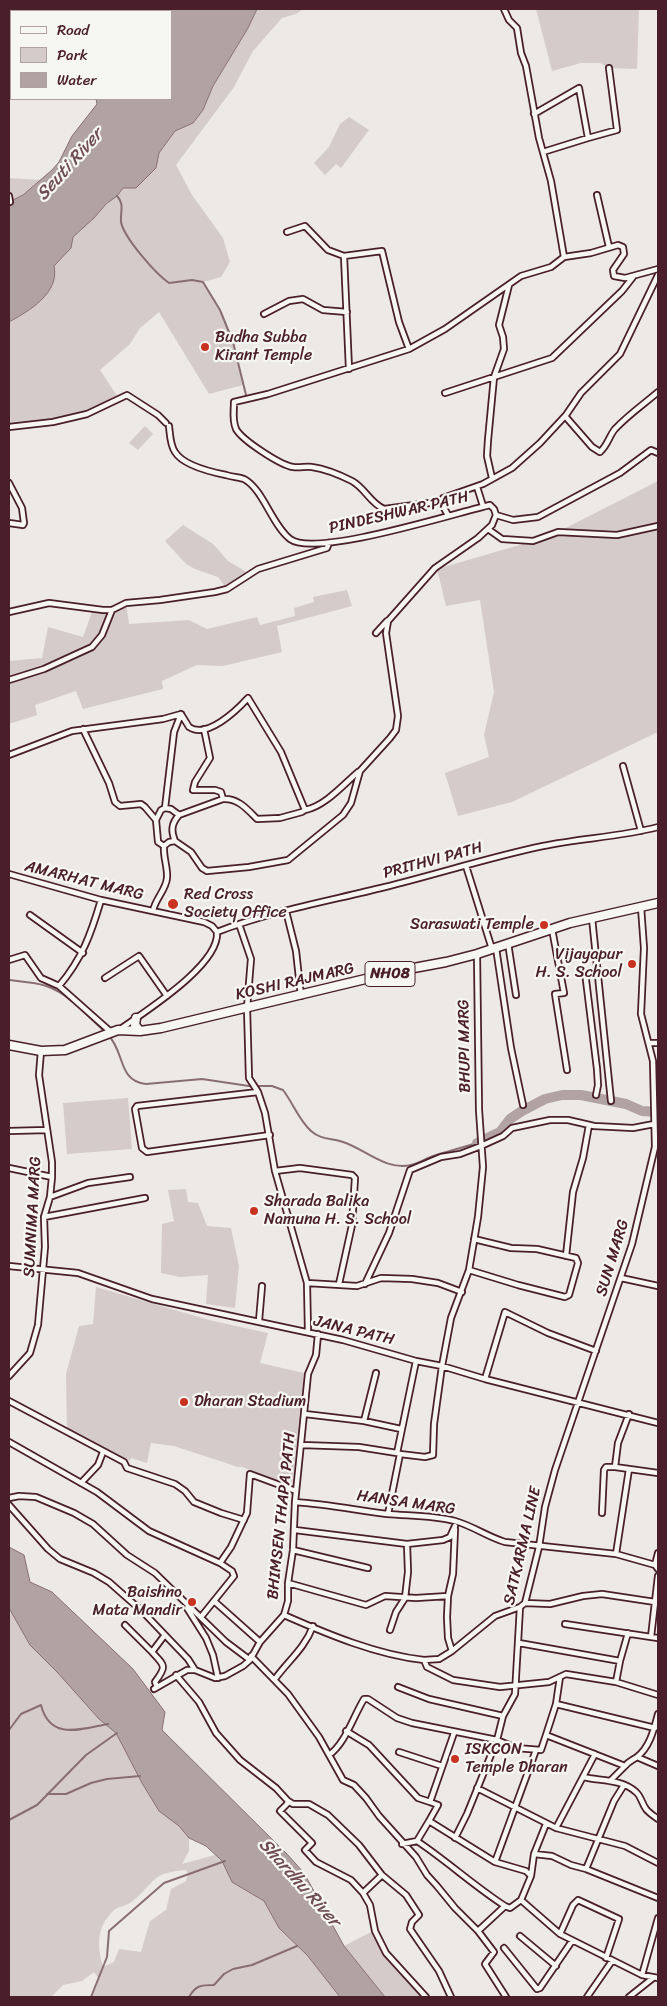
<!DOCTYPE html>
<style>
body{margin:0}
#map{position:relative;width:667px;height:2006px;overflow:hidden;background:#ece9e6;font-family:Sriracha,sans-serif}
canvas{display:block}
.frame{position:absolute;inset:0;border:10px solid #4a1f2b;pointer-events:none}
.legend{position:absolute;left:10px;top:10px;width:162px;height:90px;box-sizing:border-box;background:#f6f6f2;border:1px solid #b1a0a2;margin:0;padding:6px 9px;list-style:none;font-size:15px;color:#4a1f2b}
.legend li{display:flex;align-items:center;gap:10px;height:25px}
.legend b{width:25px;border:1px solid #b1a0a2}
</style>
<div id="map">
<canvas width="667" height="2006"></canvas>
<div class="frame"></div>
<ul class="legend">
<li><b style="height:6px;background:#f6f6f2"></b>Road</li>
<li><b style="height:14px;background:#d4cbca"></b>Park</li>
<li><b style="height:14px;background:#b1a2a3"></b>Water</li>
</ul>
</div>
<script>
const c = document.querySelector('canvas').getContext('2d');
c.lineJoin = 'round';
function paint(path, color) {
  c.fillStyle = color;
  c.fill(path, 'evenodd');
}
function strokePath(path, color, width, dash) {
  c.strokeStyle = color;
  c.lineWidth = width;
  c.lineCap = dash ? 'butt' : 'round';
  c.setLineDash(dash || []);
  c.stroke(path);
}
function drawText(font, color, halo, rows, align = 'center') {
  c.font = font + ' Sriracha,sans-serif';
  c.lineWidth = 4.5;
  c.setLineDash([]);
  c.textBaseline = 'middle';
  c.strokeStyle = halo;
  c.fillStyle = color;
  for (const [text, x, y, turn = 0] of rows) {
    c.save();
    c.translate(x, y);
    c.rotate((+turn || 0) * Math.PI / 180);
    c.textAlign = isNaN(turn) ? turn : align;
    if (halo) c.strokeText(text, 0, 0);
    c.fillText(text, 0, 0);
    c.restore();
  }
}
paint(new Path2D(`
 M257,9H303L296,14L282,18L253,51L234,87L176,165L192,195L223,238L230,262L221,277L203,282L220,310L233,342L243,385L209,394L159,312L140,328L130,344L100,370L117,396L120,398C82,417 50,423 9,427V322L36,304L50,290L54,266L71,248L73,237L94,218L106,204L117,196L123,188L156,168L159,153L175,131L193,123L203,110L213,86L248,28Z
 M536,9H639L637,69L609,68L600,63H581L552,71Z
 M349,117L369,130L341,168L336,164L325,175L314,163L329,147L340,124Z
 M9,178L41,180L23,195L9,202Z
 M145,426L153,434L138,450L129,443Z
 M658,481V732L512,802L458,816L445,773L489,757L484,735L494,692L480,600L446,606L437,569L533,541L558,532Z
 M183,525L213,544L228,561L245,571L246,576L227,589L218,577L195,569L186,564L165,541Z
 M347,590L352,606L277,626L282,652L223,666L197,665L162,681L163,689L83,709L76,691L35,705L37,715L9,724V661L42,658L48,627L83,637L93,609L112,610L126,603L129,624L189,620L207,629L257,617L260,625L295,616L294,608L314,602L313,597Z
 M128,1098L132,1149L67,1154L63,1103Z
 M186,1189L188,1202L198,1203L207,1226L231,1228L239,1266L235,1308L206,1304L208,1275L180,1277L161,1273L162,1224L174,1221L168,1190Z
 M96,1287L209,1320L268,1333L260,1363L304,1373L292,1485L242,1467H238L174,1446L151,1443L147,1463L131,1458L130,1461L67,1429L66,1374L79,1326L93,1324Z
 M9,1608L30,1645L58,1673L99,1719L116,1733L142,1783L159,1811L179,1826L189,1838V1851L182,1864L215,1855L222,1862L232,1882L264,1901L279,1928L307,1955L340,1997H92L99,1979L94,1972L82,1981L63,1985L51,1997H9ZM186,1870L188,1874L186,1881L171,1889L166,1910L150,1921L141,1952L119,1949L114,1962L103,1967C97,1945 96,1927 114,1910C119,1906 128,1906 134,1900C157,1880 151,1873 186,1870Z
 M371,1932L388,1958L422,1997H385L344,1946Z`), '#d4cbca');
const water = new Path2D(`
 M124,9H257L248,28L213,86L203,110L193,123L175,131L159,153L156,168L136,188H123L117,196L106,204L94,218L73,237L71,248L54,266C60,293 29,311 9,322V202L23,195L52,170L59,162L72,136L97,104L96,99H171V11H124Z
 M9,1547L24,1555L30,1582L52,1592L133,1669L165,1712L162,1730L287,1854L304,1873L344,1946L385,1997H340L307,1955L279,1928L264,1901L232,1882L222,1861L206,1846L189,1838L179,1826L159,1811L142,1783L116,1733L99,1719L58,1673L30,1645L9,1608Z`);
paint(water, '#b1a2a3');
strokePath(water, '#886e73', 1);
strokePath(new Path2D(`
 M117,196C125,204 120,212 121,222C124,238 156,274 169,283L192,280L203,282L220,310L233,342L246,395
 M9,980C37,983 51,983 73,1002
 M79,1007L106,1033
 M109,1036C125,1053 118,1081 146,1084L202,1079L249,1086H272L283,1090C293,1103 299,1120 311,1131C321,1140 331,1138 343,1142C365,1149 386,1171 411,1165C420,1163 428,1157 436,1155C450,1151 464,1147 477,1143
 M9,1730L21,1714L41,1705C50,1741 81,1729 108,1724
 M47,1794H66L91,1783L107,1779L140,1776
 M9,1820L37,1805L86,1755L117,1733
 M91,1997L107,1957L109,1931L164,1883L225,1861
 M189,1997C196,1985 201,1985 214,1985L224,1974L233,1969L252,1965L297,1946`), '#886e73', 2);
strokePath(new Path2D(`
 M477,1143L500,1132L510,1119L522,1111L545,1099L562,1095H581L626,1104L642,1111L658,1112`), '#b1a2a3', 10);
const minor = new Path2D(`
 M504,9L509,20L517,28L521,53L526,66L539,138L551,181L564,257
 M52,11L53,9
 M9,81L11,77
 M534,114L579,88L588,138
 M543,152L588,138L617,130L609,68
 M597,195L609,247
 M9,196L10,202
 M287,232L305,226L328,250L344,256L349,369
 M344,256L382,251L399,322L409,349
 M264,314L289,301L303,299L323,310L347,312
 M445,393L552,358L622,291L633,277
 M565,416L592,447L600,452C608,445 609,436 615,429C628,415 644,404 658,392
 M169,426C170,434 170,445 175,452C183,465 211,472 226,475C232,477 239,477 244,479C263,489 272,525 290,539C315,558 455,513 490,505L494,509L496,515L513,520L538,517L620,473L651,450L658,453
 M9,427L53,422L87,414L127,395L158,415L166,423
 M492,478L487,456L488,440L494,377L504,349L503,337L499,325L509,285
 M9,483L22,508L24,523L23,525L9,523
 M477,487L483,506
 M441,503L443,498L483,484L512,468L540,443L566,415L581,393L620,354L658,275
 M448,515L441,503L437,502L384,509C370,503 365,488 352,481C340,475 326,469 312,467C306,466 300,468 293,467C280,465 242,440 236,429C232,420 234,411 234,402L268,394L409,349L445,329L521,276L551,267L564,257L591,253L618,245L623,247L624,254L613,270L614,276L625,278L658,269
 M488,529L502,539L533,541L558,532L617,535L658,526
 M9,612L49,603L103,610H112L126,603L160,600L215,592L227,589L258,569L327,548L329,543
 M376,633L387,621
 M9,680L44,669L92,647L102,635L112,610
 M83,729L109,783L115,802L120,806L141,804L145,807L156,820L158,842L164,846
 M204,729L210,758L195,782L193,790H215L221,792L223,799C238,798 247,809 257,819L280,818L302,812L305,810
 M9,755L72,731L163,719L181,714L189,727C207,739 236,711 248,698L281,752L305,810C325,806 343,785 358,772
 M623,766L641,831
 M165,808L174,732L181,714
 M156,820L161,810L165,808L171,809L179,815
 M175,841C171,831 171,824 179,815L223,799
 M466,866L492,949
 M9,874L101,900L204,922L212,926L217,932
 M153,911C155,899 166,890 167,878C168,868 163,857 164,846L169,842L175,841L191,852L202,868L207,871L249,867L288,860L343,815L351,803L360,771L390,738L396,730L398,716L386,633L388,621L435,568L478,538L492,525L496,515
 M286,911L296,951L301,996
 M30,915L83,953
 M592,918L611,1101
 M239,924L251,959L247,1008L249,1078L258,1092L265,1113L275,1171L307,1283L308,1332
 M552,929L564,993L555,994L567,1070
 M217,932C271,911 329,901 385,887C438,874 490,857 543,846C581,838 620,837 658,827
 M508,943L516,995
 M496,948L511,1048L523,1105
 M9,960L25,955L41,978L59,986C82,959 91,934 101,900
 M105,978L139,956L167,996
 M59,986L112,1033
 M119,1030C144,1012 220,965 217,932
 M649,1043H658
 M258,1092L137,1106L135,1109L142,1148L147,1152L270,1135
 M596,1095L598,1085L597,1069L585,972L598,971
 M9,1131L47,1130
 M9,1168L52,1177
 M275,1171L300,1168L352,1175L355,1178L352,1225L339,1284
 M50,1197L88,1183L130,1177
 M44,1217L145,1198
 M566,1256L573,1192L583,1158L589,1125
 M9,1266L78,1273L152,1299L343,1340L416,1361L442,1366L485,1379L658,1423
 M469,1270L518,1285L565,1297L569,1295L578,1263L576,1258L537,1249L511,1248L474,1239
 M621,1278L658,1286
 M307,1283L357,1286L381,1278L412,1279L438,1283L462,1292
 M365,1284L389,1233L410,1170L441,1157L460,1154L481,1146L503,1136L512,1128L550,1120H568L594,1126L633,1128L654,1124
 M259,1321L262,1286
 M9,1376L30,1353L38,1325L45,1247L44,1217L50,1197L52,1177V1162L39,1075L41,1051
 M485,1379L505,1312L548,1333L596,1351
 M9,1401L124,1462L127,1468L175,1484L185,1491L194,1502L221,1513L244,1520
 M305,1414L364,1421L401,1429
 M629,1414L618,1443L615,1467L658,1473
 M364,1421L376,1373
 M9,1442L97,1492L149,1531L220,1563L232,1571L234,1576L201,1617
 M302,1445L359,1447L397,1453
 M400,1454L397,1453L416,1361
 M81,1483L98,1465L103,1452
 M9,1498L19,1496L36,1497L74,1513L93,1524L127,1555L155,1573L226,1642L250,1660
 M295,1502C326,1504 356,1510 387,1514C410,1516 432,1515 455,1521C473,1526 488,1537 505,1542L616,1554L655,1565L658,1569
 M9,1505L48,1549L60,1559L94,1573L109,1582L143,1612L188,1659L195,1670L215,1678L225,1676L243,1666L250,1660L260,1642L284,1615L288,1601V1583L293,1550L295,1502L308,1374L316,1355L318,1334
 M602,1513L604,1470L606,1467H615
 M388,1514L400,1454L425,1457L433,1455L434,1424L442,1366L451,1318L469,1270L478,1217L483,1167L479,1110L477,954
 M295,1530L407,1544L443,1540L450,1537L455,1526
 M293,1550L368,1568
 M616,1554L629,1469
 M220,1563L231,1547L247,1513L250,1474L296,1491
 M655,1565L658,1553
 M658,1576L651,1637L658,1638
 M288,1583L366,1605L385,1596L416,1598L448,1596
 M214,1601L260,1642
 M525,1603L550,1604L583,1596L602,1594L655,1602
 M187,1608L206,1638L213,1655L218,1678
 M284,1615C327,1634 377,1655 424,1660L427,1667L453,1680L500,1687L549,1682L566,1674L616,1682L658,1695
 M565,1624L651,1637
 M125,1625L152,1652
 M390,1630L396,1612L405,1598L408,1572L407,1544
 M519,1643L620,1661L616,1682
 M452,1651L495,1616L520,1607
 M251,1656L288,1694L319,1737L343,1780L354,1785L366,1798L379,1816L416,1857L427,1875L437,1886L455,1908L478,1931
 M424,1660L439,1659L452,1651L448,1638L447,1617L448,1596L453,1574L455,1529
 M620,1661L628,1633
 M176,1675L199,1702L216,1733L240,1760L276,1788L288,1801L293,1804H309L328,1815L359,1845L382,1875L406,1895L419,1915L412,1922L410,1929L439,1971L451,1997
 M560,1677L556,1704L655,1728
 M275,1679C288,1661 305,1648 313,1626
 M157,1687L155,1682C167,1666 165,1666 152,1652L164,1636
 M398,1687L429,1699L503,1716
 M154,1689L187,1670H195
 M556,1704L546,1735L625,1766C629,1761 633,1760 637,1757C650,1747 654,1729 658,1714
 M346,1731L369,1745L418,1798L430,1802L454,1733
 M399,1752L442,1766
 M329,1755C345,1744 353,1717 364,1699H368L397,1718L412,1723L497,1740L516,1748L541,1750L546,1735
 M637,1757L658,1766
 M583,1777C600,1781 622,1779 636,1792C641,1796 642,1804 646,1809C649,1813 654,1816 658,1819
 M610,1781L625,1766
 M477,1788L556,1828L625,1846L658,1863
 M288,1801L287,1804L280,1811L312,1843L305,1850L316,1862L351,1880L363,1893L370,1905L375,1931L386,1953L426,1997
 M429,1821L438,1805L430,1802
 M556,1828L595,1754
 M455,1838L467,1814L497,1740L503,1716L515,1694L520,1607L525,1603L539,1547L545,1507L555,1470L632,1244L655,1147L653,1061L641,1014L644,948L641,907
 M417,1841L429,1821L495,1862L526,1871L531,1876L521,1900L560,1934L642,1975L658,1978
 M402,1844L417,1841C447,1861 474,1886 505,1906
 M534,1854L552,1856L571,1865L586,1869L658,1898
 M495,1862L536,1750
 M586,1869L614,1801L624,1785
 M531,1876L534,1854L546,1824
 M363,1893L382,1875
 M560,1934L573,1905L578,1900L619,1919L606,1958
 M520,1936L556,1966
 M504,1948L537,1989L540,1988L572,1941
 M642,1975L658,1918
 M506,1997L485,1964L494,1952L478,1931L505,1906L510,1908L521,1900
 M587,1997L612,1961
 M629,1997L653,1978`);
const primary = new Path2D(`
 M136,1018L135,1025L140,1031
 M9,1045L41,1051L65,1050L118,1030L140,1031L161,1028L403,970L446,962L477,954L570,923L658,903`);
strokePath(minor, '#4a1f2b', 8);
strokePath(primary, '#4a1f2b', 11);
strokePath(minor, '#f6f6f2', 4.5);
strokePath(primary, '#f6f6f2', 8);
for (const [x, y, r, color] of [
 [205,347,5,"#c8321e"],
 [173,904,6,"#c8321e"],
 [544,925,5,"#c8321e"],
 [632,964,5,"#c8321e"],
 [254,1211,5,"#c8321e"],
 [184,1402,5,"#c8321e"],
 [192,1602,5,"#c8321e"],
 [455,1759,5,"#c8321e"]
]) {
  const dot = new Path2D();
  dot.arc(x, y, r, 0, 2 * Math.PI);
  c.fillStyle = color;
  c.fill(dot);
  strokePath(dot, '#f6f6f2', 2);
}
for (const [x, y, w] of [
 [390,974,50]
]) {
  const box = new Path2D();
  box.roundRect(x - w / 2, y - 12.5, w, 25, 4);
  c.fillStyle = '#f6f6f2';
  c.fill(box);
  strokePath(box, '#4a1f2b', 1);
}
drawText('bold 15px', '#4a1f2b', null, [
 ["NH08",390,974]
]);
drawText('16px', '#4a1f2b', '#f6f6f2', [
 ["Budha Subba",215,338],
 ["Kirant Temple",215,356],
 ["Red Cross",184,895],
 ["Society Office",184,913],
 ["Saraswati Temple",534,925,"right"],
 ["Vijayapur",622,955,"right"],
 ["H. S. School",622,973,"right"],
 ["Sharada Balika",264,1202],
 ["Namuna H. S. School",264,1220],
 ["Dharan Stadium",194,1402],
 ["Baishno",182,1593,"right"],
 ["Mata Mandir",182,1611,"right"],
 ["ISKCON",465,1750],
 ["Temple Dharan",465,1768]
], 'left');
drawText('16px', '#4a1f2b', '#f6f6f2', [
 ["PINDESHWAR PATH",399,513,-13],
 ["PRITHVI PATH",433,861,-15],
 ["AMARHAT MARG",84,881,14],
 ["KOSHI RAJMARG",295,982,-13],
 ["BHUPI MARG",465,1046,-91],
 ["SUMNIMA MARG",33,1217,-87],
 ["SUN MARG",613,1258,-73],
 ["JANA PATH",354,1331,14],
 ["HANSA MARG",406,1503,8],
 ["BHIMSEN THAPA PATH",282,1516,-84],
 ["SATKARMA LINE",523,1546,-77]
]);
drawText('italic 18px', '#6e4d55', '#f6f6f2', [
 ["Seuti River",70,165,-48],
 ["Shardhu River",299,1883,48]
]);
</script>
